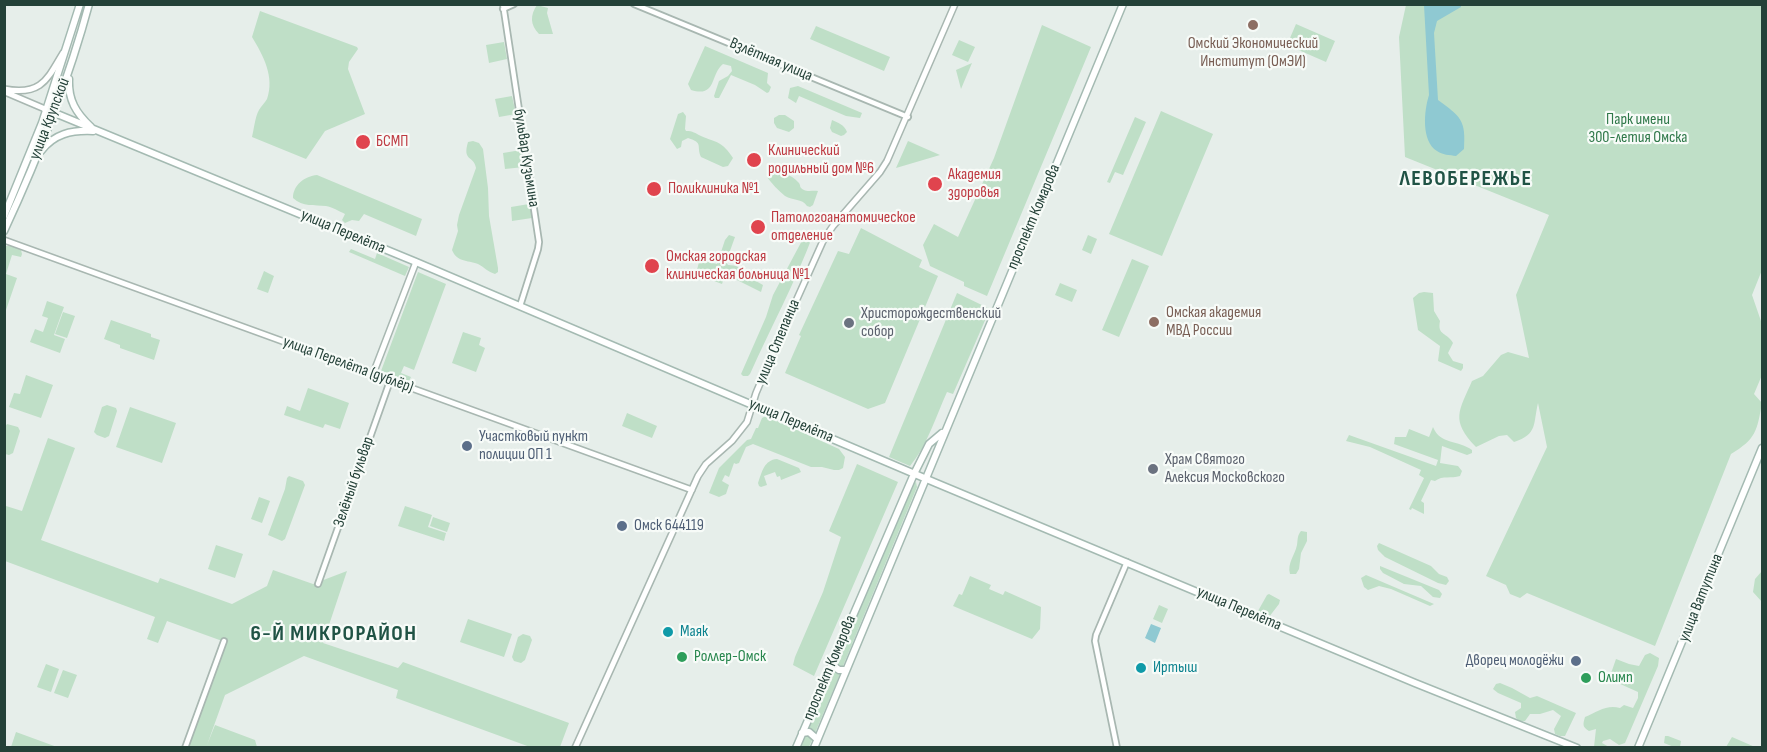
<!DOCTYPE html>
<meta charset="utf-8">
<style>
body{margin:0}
#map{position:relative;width:1767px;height:752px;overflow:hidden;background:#e6eeea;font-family:"Sofia Sans Condensed",sans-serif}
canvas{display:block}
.frame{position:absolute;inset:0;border:6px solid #244138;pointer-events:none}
</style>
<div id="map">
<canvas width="1767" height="752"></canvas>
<div class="frame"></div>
</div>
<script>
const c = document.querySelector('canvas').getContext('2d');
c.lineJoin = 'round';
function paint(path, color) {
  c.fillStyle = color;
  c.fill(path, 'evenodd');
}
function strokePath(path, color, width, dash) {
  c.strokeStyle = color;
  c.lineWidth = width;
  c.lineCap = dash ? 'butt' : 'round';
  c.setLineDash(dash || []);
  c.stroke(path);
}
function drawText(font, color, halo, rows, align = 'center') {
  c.font = font + ' "Sofia Sans Condensed",sans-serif';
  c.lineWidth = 4.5;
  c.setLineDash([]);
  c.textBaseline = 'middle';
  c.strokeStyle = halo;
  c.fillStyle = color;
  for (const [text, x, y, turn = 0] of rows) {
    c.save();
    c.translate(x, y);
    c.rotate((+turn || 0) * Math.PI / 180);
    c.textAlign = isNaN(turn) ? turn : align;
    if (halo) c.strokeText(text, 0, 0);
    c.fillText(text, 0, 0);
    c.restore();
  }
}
paint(new Path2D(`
 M537,5L548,8L547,13L553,34H539C530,25 530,15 537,5Z
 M1406,5H1762V270L1752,295L1762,324V375L1754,394L1762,403C1757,431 1756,439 1731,454L1655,646L1527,593L1520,598L1510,594L1506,585L1486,576L1547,447L1538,403C1533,424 1538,434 1514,442L1507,435L1499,436L1476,447C1450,420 1459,411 1472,381L1483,376L1501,355L1508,352L1529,358L1516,295L1549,215L1405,157L1399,37Z
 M260,11L357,47L358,49L349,62L348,69L365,114L325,131L306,159L252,137C254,129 255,117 259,110C261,106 265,103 267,99C275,77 263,55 252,37Z
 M1296,24L1335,41L1326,62L1287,45Z
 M1042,25L1091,47L987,296L964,286V282L930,266L923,245L934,224L958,237L994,158Z
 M816,26L890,57L884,71L810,39Z
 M959,40L975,47L968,62L952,55Z
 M504,42L507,59L489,63L486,45Z
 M705,46L768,73L767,83L771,87L769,92L767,93L755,85L731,75L719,98H715L714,96L719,81L728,76L732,71L731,66L723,64C710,74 717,98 691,90L688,84Z
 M972,63L961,89L956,70Z
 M798,86L862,113L860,118L846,116L799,96L796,103L788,98L790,88Z
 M512,96L516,114L499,117L495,99Z
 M1161,111L1213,134L1162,256L1109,234Z
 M683,112L686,116L685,129L686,131C693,131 695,133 701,136C717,143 722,141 733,158L728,166L723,167L701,157C696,146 704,143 688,138L682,141L681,147L677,149L670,139L678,114Z
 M779,115H785L794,121V128L789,132L777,128L774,123V118Z
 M1135,117L1146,122L1123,175L1115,172L1110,183L1107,182Z
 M832,120C838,123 844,124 847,132L844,135L841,136L832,132L830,128Z
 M473,141L479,143L483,149L488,188L489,216L498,268V272L495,274C488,272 484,267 478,264C467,260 457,262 452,250L458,231L457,225L459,215L476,168C474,155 462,162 468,142Z
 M908,141L940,155L896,168Z
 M521,150L524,167L505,169L503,153Z
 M771,171C780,171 792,175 798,182C802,186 798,187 804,190C808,192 814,190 818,191L813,205L810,207L807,206C802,198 793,201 785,196C778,190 772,184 767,177Z
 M317,175L422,219L416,236L364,214L359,221L352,220L345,223L342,220L345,214C339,211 332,207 326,206C314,205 303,207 293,198C293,185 305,176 317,175Z
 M529,204L530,205L532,218L512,221L511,207Z
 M861,228L922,260L919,267L938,276L885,403L868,409L785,373L801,336L799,335L838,251L849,254Z
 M810,230L813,232V235C795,283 771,327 750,374L748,376H743L741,374L766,317L773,295L805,235Z
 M729,235L735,237L726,262L728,265C745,266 743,272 754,280C757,282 760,283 763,285L761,292L729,276L724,278L722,284L701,276L697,270L699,262L704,261L717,264L725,240Z
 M1088,235L1097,239L1091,254L1082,250Z
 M5,246H11L21,250L22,254L21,257L12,255L6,274L17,278L5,313Z
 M351,249L375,259L377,253L409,267L405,276L349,252Z
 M1132,259L1149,266L1119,337L1102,330Z
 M264,271L274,276L268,293L257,289Z
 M418,272L446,284L414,370L404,366L401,373L411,377L409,381L381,371Z
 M1060,283L1077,290L1072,302L1055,295Z
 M1424,292L1433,293L1434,311L1440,321C1437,336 1447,332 1453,343L1448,353L1453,361L1463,364V368L1461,371L1438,361L1440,346L1418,330L1413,298L1419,293Z
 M957,293L990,309L953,394L947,392C936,416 927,446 910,466L889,457Z
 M47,301L64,307L54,335L65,339L60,353L30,342L35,329L43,332L48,318L42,316Z
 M63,312L75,316L67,338L55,334Z
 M111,320L151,334V337L160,340L154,360L120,348V345L104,339Z
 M463,332L481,338L479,345L485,348L476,372L452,363Z
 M26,375L53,385L41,418L9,407L14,393L20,394Z
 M308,388L349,403L340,429L325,424L323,428L284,415L287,406L300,411Z
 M107,405L116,408L117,411L109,436L105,438L97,435L94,432L102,407Z
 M130,407L176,423L162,463L116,447Z
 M627,413L657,426L652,438L622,426Z
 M766,416L839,449L845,457L843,468L839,470H834L822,467H811L753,444L746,447L739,463L736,464L734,463L729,477L725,475L722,481L729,485L726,494L719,497L709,493L719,468L747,440L751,439L756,428H758L762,418Z
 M7,424L18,427L20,431L13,453L9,455L5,454V427Z
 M1433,427C1440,445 1459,440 1472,450V453L1467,455L1442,446L1440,463L1458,466L1462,471L1460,476C1451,479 1443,475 1435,481L1431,480L1421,501L1424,503V514L1412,508L1411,510L1409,509L1424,478L1419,475L1421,470L1370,447L1346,441L1349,435L1436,466L1438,460L1394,444L1395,437H1406L1409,429L1429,437Z
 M48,438L75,448L41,540L158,583L160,578L232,604L267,586L273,570L313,584L347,571L323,643L398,668L403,662L569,723L560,747H530L396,698L398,690L304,656L225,695L207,745L215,725L255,740L257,747H187L225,642L167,621L158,643L147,639L155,617L5,561L4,510L6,506L22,511Z
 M777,459L799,468L801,472L781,480L780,476L777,477L775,472L764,476L767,485L761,487L759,486L758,483C762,472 764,460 777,459Z
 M857,464L898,482L814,676L793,665L795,657L823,592L841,537L829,531Z
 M289,476L303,481L305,485L285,539L282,541L268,535L285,489L287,478Z
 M916,482L917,487L843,666L840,668L834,663L912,484Z
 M259,497L270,501L262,523L251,519Z
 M405,506L432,515L428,527L446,533L444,541L398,526Z
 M433,517L450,523L447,532L430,526Z
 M1301,531L1307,532V541L1301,553L1299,569L1296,574H1290C1287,563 1295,555 1297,545C1298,539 1297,536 1301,531Z
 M1379,543L1431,566L1439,574L1447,577L1449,581L1446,585L1438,583L1385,557L1378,550L1377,546Z
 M216,545L243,554L235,578L208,569Z
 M1380,566L1439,590L1442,594L1440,598L1433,597L1421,586L1404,584L1383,573L1380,569Z
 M1762,571V602L1753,592L1755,579Z
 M1366,575L1434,604L1430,606L1391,589L1379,586L1368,590L1364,587L1361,578Z
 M970,576L991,585L989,589L1003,595L1005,591L1041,607L1040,629L1032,639L953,606L959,594L962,595Z
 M1269,594L1280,600L1279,604L1269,617L1258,611L1267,595Z
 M1159,605L1168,609L1162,623L1153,619Z
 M468,619L512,634L504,657L460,642Z
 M523,634L530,636L532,640L525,660L521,663L514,661L512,657L518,637Z
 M1650,653L1659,658L1658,666L1625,743L1619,745L1610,739L1603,741L1602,743L1609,747H1594L1596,729L1589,731C1582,727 1583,724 1585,717C1597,712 1607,704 1620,708L1624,705L1633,708L1638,698V692L1609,679L1616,659L1629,664L1639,666L1645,655Z
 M46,664L59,669L51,692L37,687Z
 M832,669L835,672H841L809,747L799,748Z
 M63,670L77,675L68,698L54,693Z
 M1500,683L1512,688L1530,698L1537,696L1576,713L1565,736H1560L1555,734L1554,729L1561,716L1553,710L1540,714H1530L1525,721H1520L1516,718L1515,712L1521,708V703L1498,693L1493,689L1496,684Z
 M16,732L57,747H11Z
 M1665,736H1668L1681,741L1680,747H1674L1664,743Z
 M1732,737L1755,747H1726Z`), '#bfdfc7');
paint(new Path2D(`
 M1424,5H1461V7L1437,21L1434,33L1438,100C1461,117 1466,120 1464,149L1456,156C1450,155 1442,155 1437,151C1421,141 1424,111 1429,95Z
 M1151,624L1161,628L1155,643L1145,638Z`), '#8fc9d2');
const minor = new Path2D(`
 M503,4L539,242L538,249L520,306
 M634,4L908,117
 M503,9L514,4
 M318,584L390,381
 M185,748L224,641
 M1117,748L1095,641L1096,635L1127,562`);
const tertiary = new Path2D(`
 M4,89C41,96 47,80 63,53
 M5,92L45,109
 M4,240L692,490
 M373,374L416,262
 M575,748L698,476L706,464L732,441L747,422L756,393L779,339L823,241L833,226L880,172L887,161L955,4`);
const secondary = new Path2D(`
 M69,79C68,100 76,113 91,127
 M45,109L416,262L936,483L1415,683L1577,748
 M41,151C54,134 71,130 93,131
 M4,216L42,123L80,4
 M4,231C38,158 68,82 89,4
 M831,664L839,670H846
 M802,733L809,732L817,739
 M796,748L914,474L929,444L942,433
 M814,748L1123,4
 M1638,748L1762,448`);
strokePath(minor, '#a8b7b1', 8);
strokePath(tertiary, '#a8b7b1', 8);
strokePath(secondary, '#a4bab2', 9);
strokePath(minor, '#fff', 4.5);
strokePath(tertiary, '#fff', 5);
strokePath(secondary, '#fff', 6);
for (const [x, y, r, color] of [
 [1253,25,6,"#8d6e63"],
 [363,142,8,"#e0444e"],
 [754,160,8,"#e0444e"],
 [935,184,8,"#e0444e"],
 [654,189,8,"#e0444e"],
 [758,227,8,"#e0444e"],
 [652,266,8,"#e0444e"],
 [1154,322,6,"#8d6e63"],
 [849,323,6,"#6b7280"],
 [467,446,6,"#5c6f8a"],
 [1153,469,6,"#6b7280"],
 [622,526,6,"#5c6f8a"],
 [668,632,6,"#0f9aa8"],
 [682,657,6,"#2e9e5b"],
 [1576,661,6,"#5c6f8a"],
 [1141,668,6,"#0f9aa8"],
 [1586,678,6,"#2e9e5b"]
]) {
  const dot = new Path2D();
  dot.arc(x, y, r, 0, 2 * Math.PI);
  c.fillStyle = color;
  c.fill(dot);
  strokePath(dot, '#f7fbf8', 2);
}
drawText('16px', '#785e54', '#f7fbf8', [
 ["Омский Экономический",1253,44],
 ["Институт (ОмЭИ)",1253,62],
 ["Омская академия",1166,313,"left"],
 ["МВД России",1166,331,"left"]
]);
drawText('16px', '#244138', '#f7fbf8', [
 ["Взлётная улица",771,60,23],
 ["улица Крупской",50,119,-69],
 ["бульвар Кузьмина",526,158,81],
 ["проспект Комарова",1034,217,-67],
 ["улица Перелёта",343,232,23],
 ["улица Степанца",778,342,-67],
 ["улица Перелёта (дублёр)",348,365,20],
 ["улица Перелёта",791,421,23],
 ["Зелёный бульвар",354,482,-71],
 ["улица Ватутина",1701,598,-68],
 ["улица Перелёта",1239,609,23],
 ["проспект Комарова",830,668,-67]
]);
drawText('16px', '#2f7849', '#f7fbf8', [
 ["Парк имени",1638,120],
 ["300-летия Омска",1638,138]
]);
drawText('16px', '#be3a42', '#f7fbf8', [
 ["БСМП",376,142],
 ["Клинический",768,151],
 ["родильный дом №6",768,169],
 ["Академия",948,175],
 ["здоровья",948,193],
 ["Поликлиника №1",668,189],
 ["Патологоанатомическое",771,218],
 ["отделение",771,236],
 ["Омская городская",666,257],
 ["клиническая больница №1",666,275]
], 'left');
drawText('16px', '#5b616d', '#f7fbf8', [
 ["Христорождественский",861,314],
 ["собор",861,332],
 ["Храм Святого",1165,460],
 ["Алексия Московского",1165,478]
], 'left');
drawText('16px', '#4e5e75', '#f7fbf8', [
 ["Участковый пункт",479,437],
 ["полиции ОП 1",479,455],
 ["Омск 644119",634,526],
 ["Дворец молодёжи",1564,661,"right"]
], 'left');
drawText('16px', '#0d838f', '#f7fbf8', [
 ["Маяк",680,632],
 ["Иртыш",1153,668]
], 'left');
drawText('16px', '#27864d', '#f7fbf8', [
 ["Роллер-Омск",694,657],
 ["Олимп",1598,678]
], 'left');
c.letterSpacing = '1.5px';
drawText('bold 22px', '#205345', '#f7fbf8', [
 ["ЛЕВОБЕРЕЖЬЕ",1466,179],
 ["6-Й МИКРОРАЙОН",334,634]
]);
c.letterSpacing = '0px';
</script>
